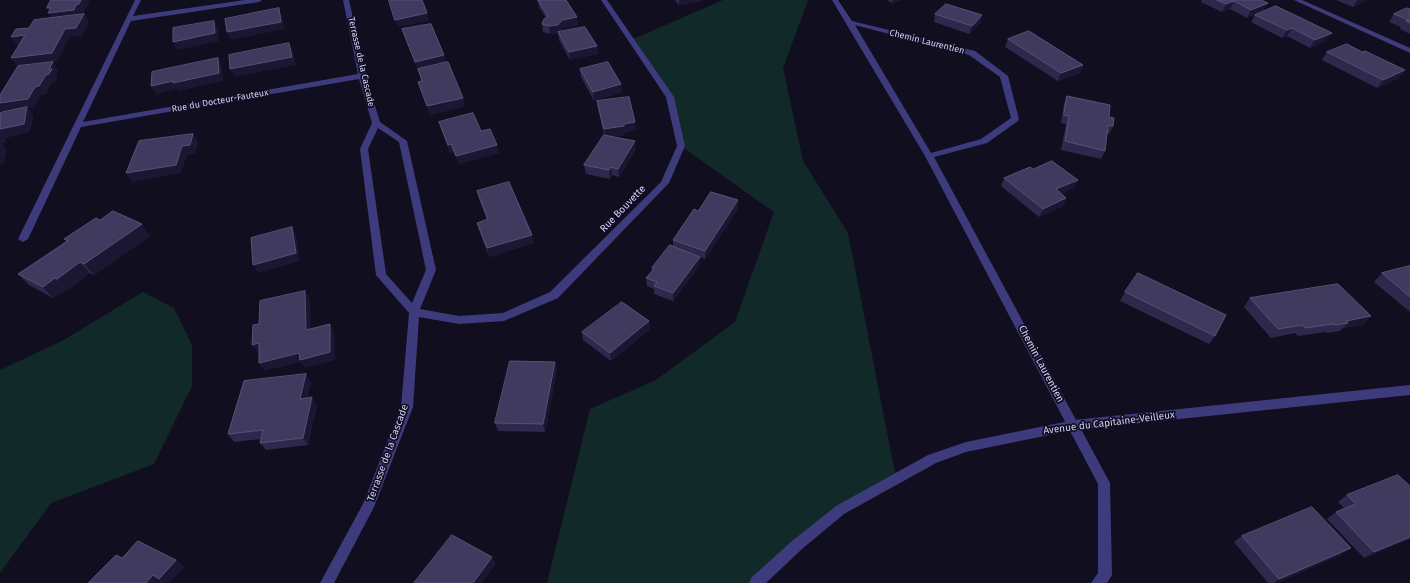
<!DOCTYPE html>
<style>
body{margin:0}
canvas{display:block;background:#110e1f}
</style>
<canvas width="1410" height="583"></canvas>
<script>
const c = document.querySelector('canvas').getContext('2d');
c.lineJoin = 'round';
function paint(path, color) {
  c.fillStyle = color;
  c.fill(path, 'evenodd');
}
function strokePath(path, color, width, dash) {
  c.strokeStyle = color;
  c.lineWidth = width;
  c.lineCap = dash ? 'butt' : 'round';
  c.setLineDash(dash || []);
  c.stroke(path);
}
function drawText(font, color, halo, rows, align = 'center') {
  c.font = font + ' "Fira Sans",sans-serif';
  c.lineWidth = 3.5;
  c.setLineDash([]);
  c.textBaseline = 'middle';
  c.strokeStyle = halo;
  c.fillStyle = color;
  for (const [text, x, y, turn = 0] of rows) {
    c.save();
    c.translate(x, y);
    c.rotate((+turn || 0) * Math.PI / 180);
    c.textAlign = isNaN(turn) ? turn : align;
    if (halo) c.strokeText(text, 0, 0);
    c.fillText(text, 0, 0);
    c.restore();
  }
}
paint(new Path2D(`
 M723,0H808L783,68L803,161L848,233L896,478L840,510L756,583H547L590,409L656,380L735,322L774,212L681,146L670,97L631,40Z
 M143,292L174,308L192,345V386L154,464L51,503L0,573V370L62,341Z`), '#112928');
paint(new Path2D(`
 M135,0H141L133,16L245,0H262L259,2L131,21L83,122L358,74L343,0H349L366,76L380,122L407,141L436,270L420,309L459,316L503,313L550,292L661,182L677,146L666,97L601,0H607L674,97L685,146L669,183L558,298L504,321L459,324L419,317L413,407L374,507L334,583H320L363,504L401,407L409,313L376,275L360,149L372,123L359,79L81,127L28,239L23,242L18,239ZM378,128L399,142L426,270L412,303L386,274L368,149Z
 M832,0H838L852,21L975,51L1008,76L1019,119L1018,121L987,143L934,157L1110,483L1112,575L1107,583H1091L1098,573V484L925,156ZM855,25L969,55L1000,77L1011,118L981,139L931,153Z
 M1294,0H1302L1410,48V53Z`), '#3d3b7c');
paint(new Path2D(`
 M1410,385V395L1074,430L966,452L936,463L844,514L802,549L766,583H749L751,578L792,541L836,506L928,455L966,442L1074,420Z`), '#3d3b7c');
paint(new Path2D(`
 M538,0L578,25L563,28L560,32L597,46L598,54L570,60L559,40L558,33L550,34L543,32L542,24L546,18L539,7Z
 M675,0H702V1L679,5Z
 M887,0H902L892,3Z
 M1202,0H1261L1268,3L1263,11L1247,18L1230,9L1222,12L1201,2Z
 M1336,0H1367V1L1353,7Z
 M1410,9V34L1400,29L1401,27L1389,22L1394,14Z
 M935,14L982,15L980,23L969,34L934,22Z
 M1255,15L1326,41L1310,48L1287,36L1282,38L1251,22Z
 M402,29L444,55L446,63L463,98L465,106L430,115L418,82L422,81Z
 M1008,39L1083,65L1080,73L1058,81L1005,47Z
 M1327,52H1362L1399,78L1377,88L1322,60Z
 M580,69L621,84L622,92L594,101L581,77Z
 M1067,96L1109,117L1113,126L1109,134H1107L1105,151L1101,159L1061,150L1066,124L1061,123L1064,104Z
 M597,101L636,130L625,132V135L613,136L636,149L619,177L612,175L610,179L586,174L584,165L604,135L598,109Z
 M439,122L481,131L499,153L459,164L454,152L450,153Z
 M1033,169L1078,180L1074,188L1061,194L1066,198L1063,206L1039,217L1001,186L1004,178Z
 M477,191L534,243L489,257L477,223L487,220L479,199Z
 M738,209L705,259L700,257V265L673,301L654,294V289L647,286L646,278L652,270V268L673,246V240L698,211Z
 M100,220L150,236L94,275L90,273L67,291L66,290L53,298L29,285L18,274L66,241L64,239Z
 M1410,266V312L1374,282L1382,273Z
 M1125,292L1215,336L1209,344L1120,301Z
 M1250,298L1371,316L1363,325L1343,328L1340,331L1327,333L1326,332L1298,336L1295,333L1271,338L1244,307Z
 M649,321L650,329L611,361L583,340L582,332Z
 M557,370L545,432L498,431L495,423Z
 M311,382L307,398L317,405L308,445L266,450L260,443L261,439L234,442L228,434Z
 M1347,495L1410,539L1364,558L1327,519L1336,512L1344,508L1338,502Z
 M1242,536L1341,555L1276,583H1268L1234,542Z
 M122,558L176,560L184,567L169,583H164L162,582L161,583H88Z`), '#2e284c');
paint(new Path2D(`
 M81,0H90L84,12H81L79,17L53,21L48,13L50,12L47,8L76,5Z
 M679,0H702V1L679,5Z
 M893,0H902L892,3Z
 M1357,0H1367V1L1353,7Z
 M1234,1L1230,9L1222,12L1226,4Z
 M1268,3L1263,11L1247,18L1251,10Z
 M279,8L282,16L285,29L231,40L227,32Z
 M427,13L429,21L398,27L395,20Z
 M84,14L89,22L82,36L70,37L57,61L17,66L11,58L65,29Z
 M982,15L980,23L969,34L972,26Z
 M577,17L578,25L563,28L560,33L550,34L549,26L562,20Z
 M214,21L218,29L219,41L177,50L173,42Z
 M1292,28L1287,36L1282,38L1287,30Z
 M1332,33L1326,41L1310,48L1315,40Z
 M25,35L30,43L17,45L11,37Z
 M289,43L293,51L296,65L235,77L230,69Z
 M597,46L598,54L570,60L569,52Z
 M444,55L446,63L417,70L415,62Z
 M218,58L222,67L223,81L178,91L177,89L156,94L151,86L173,81Z
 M53,62L58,70L56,75L58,77L55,82L52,83L45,95H41L34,107L28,108L34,116L30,132L6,138L5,143H2L7,150L3,165H0V129L27,108L2,112L0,110V103L35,87L49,69Z
 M1083,65L1080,73L1058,81L1061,73Z
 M1405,70L1399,78L1377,88L1383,80Z
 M621,84L622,92L594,101L593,92Z
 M463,98L465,106L430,115L427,106Z
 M635,122L636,130L625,132V135L605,138L604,129L624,124Z
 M193,134L198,142L195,154L187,155L181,173L132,182L126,173Z
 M635,141L636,149L619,177L618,169Z
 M451,144L454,152L450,153L448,145Z
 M497,145L499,153L459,164L456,156Z
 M611,167L612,175L610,179L609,170Z
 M1078,180L1074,188L1052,198L1056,189Z
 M1066,198L1063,206L1039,217L1043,209Z
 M738,200V209L705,259V251Z
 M142,224L150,236L94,275L84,264Z
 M292,227L296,235L300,261L258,273L253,265Z
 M532,235L534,243L489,257L487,248Z
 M700,257V265L673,301V293Z
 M80,262L90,273L67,291L57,279Z
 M55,278L66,290L53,298L43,287Z
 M305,291L310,299L311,338L306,330Z
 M1371,316L1363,325L1343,328L1348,323L1346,321Z
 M649,321L650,329L611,361L610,353Z
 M330,324L334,332L335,360L305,368L301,362L264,371L259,363Z
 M259,343L265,351L258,353L252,345Z
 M555,362L557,370L545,432L543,424Z
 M306,374L311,382L305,407L300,399Z
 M312,397L317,405L308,445L303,438Z
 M1410,537V539L1364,558L1374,552Z
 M1351,548L1341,555L1276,583H1274L1279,579Z
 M492,557L496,564L482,583H473Z
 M176,560L184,567L169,583H165L159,579Z
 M153,575L162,582L161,583H146Z`), '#1b1632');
const building = new Path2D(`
 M51,0H81L79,4L76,5L74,10L48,13L51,8H47Z
 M389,0H422L427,13L395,20Z
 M538,0H566L577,17L562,20L558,25L549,26L542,24L544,19L548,17Z
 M1217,0H1261L1268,3L1251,10L1234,1L1226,4Z
 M946,4L982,15L972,26L935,14Z
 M1276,6L1332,33L1315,40L1292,28L1287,30L1255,15Z
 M279,8L281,22L227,32L225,19Z
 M1407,8L1410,9V23L1406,21L1409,20L1394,14Z
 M84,14L76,28L65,29L52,53L11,58L25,35L11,37L16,29L29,28L34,20Z
 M214,21L215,33L173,42V28Z
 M431,24L444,55L415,62L402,29Z
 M585,27L597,46L569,52L558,32Z
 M1029,31L1083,65L1061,73L1008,39Z
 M289,43L292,57L230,69L229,55Z
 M1347,44L1362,52L1365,51L1405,70L1383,80L1327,52Z
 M218,58L219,73L173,83V81L151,86L152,72Z
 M53,62L49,69H52L49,74L46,75L39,86L35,87L28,99L0,103V95L18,66Z
 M448,62L463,98L427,106L418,82L422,81L418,69Z
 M608,62L621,84L593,92L580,69Z
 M1067,96L1110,105L1109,117L1114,118L1113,126L1108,125L1105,151L1065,141L1069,116L1064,115Z
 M629,97L635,122L624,124V126L604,129L597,101Z
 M27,107L24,124L0,129V113Z
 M473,113L481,131L490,129L497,145L456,156L451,144L448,145L439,122Z
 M193,134L190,145L182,146L176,165L126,173L139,141Z
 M604,135L635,141L618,169L611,167L609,170L584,165Z
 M1052,161L1078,180L1056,189L1066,198L1043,209L1004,178L1030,167L1033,169Z
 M509,182L532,235L487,248L477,223L488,219L477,191Z
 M711,192L738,200L705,251L673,240L694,209L698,211Z
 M113,211L142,224L84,264L80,262L57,279L55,278L43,287L18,274L68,241L64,239L96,218L100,220Z
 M292,227L296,253L253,265L251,238Z
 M670,245L700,257L673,293L654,286L657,282L646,278L654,269L652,268Z
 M1410,266V297L1382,273Z
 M1138,273L1226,315L1215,336L1125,292Z
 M1338,284L1371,316L1346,321L1348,323L1335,325L1333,324L1305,328L1303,325L1278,329L1250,298Z
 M305,291L306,330L330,324V352L300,360L299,353L259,363V343L252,345L253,325L259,324L260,301Z
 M622,302L649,321L610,353L582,332Z
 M510,361L555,362L543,424L495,423Z
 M306,374L300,399L312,397L303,438L260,443L263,430L228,434L244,381Z
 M1398,475L1410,486V537L1374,552L1336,512L1356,504L1347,495Z
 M1312,507L1351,548L1279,579L1242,536Z
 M452,535L492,557L473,583H414Z
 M138,541L176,560L159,579L153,575L146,583H88L116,555L122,558Z`);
paint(building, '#403a5f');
strokePath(building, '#575178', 1);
drawText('9px', '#d4cffc', '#110e1f', [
 ["Chemin Laurentien",927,42,14],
 ["Terrasse de la Cascade",361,62,77],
 ["Rue du Docteur-Fauteux",220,101,-10]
]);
drawText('10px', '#d4cffc', '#110e1f', [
 ["Rue Bouvette",623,209,-46],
 ["Chemin Laurentien",1041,364,62],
 ["Avenue du Capitaine-Veilleux",1109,423,-7],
 ["Terrasse de la Cascade",388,453,-70]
]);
</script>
